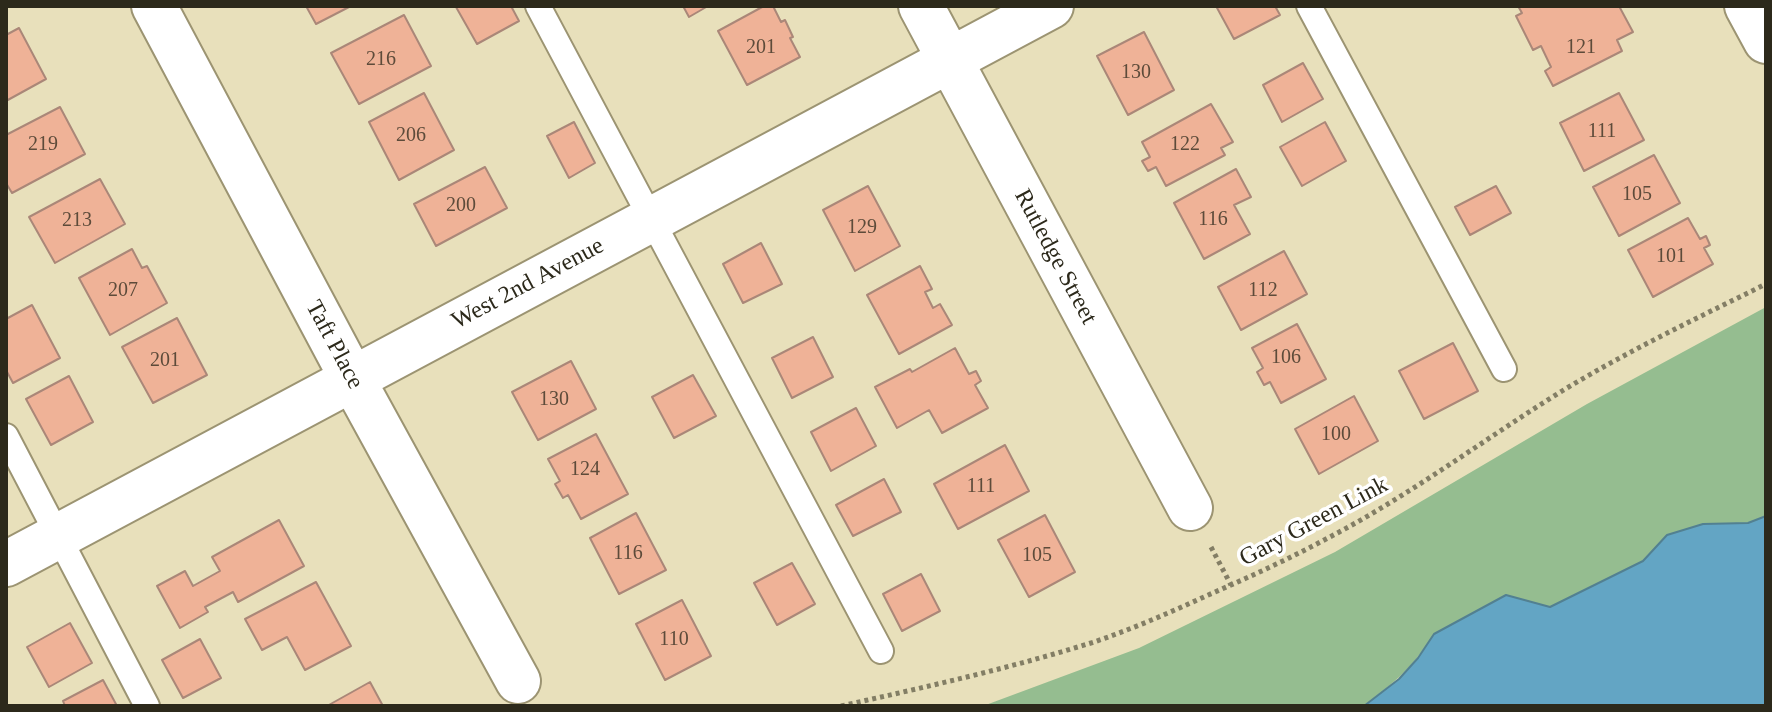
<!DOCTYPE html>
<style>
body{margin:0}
#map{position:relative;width:1772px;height:712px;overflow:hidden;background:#e8e0bb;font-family:"Times New Roman",serif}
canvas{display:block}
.frame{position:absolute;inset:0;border:8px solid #2c291b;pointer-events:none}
</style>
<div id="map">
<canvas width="1772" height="712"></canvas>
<div class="frame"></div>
</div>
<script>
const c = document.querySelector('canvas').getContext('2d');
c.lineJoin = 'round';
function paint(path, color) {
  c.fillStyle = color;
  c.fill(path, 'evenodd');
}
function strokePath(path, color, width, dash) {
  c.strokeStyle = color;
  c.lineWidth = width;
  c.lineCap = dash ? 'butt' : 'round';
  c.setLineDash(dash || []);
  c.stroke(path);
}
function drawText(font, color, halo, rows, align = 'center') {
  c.font = font + ' "Times New Roman",serif';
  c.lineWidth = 7;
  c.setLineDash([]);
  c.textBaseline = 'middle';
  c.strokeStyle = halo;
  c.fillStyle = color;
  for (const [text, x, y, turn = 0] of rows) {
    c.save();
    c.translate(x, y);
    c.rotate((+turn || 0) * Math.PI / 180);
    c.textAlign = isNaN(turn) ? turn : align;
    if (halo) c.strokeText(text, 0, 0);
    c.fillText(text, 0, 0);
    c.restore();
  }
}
paint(new Path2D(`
 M1766,307V516L1748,523L1703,524L1668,535L1643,561L1550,608L1434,634C1413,667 1395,682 1364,706H983L1139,648L1335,552L1587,404Z`), '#95bd90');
const water = new Path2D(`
 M1766,516V706H1364L1399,679L1418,658L1434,634L1506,595L1550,607L1643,561L1667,535L1703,524L1748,523Z`);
paint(water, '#63a5c4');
strokePath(water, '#528091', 2);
const building = new Path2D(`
 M306,6H351L316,24Z
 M458,6H511L519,21L477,44L456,7Z
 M683,6H708L689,17Z
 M764,6H773L781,22L785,20L793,37L790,38L800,57L747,85L718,31Z
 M1216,6H1275L1280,15L1234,39Z
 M1518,6H1619L1633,32L1617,40L1622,51L1553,86L1545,71L1551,67L1541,46L1533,50L1516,16L1522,13Z
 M404,15L431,66L359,104L331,53Z
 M19,28L46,79L6,101V35Z
 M1144,32L1174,90L1128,115L1097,56Z
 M1303,63L1323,99L1282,122L1263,85Z
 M424,93L454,150L399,180L369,122Z
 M1619,93L1644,140L1584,171L1560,123Z
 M1211,104L1233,142L1221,148L1225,155L1166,186L1156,167L1148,171L1142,161L1150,157L1142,142Z
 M60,107L85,154L12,193L6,183V135Z
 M574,122L595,163L569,178L547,136Z
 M1325,122L1346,161L1302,186L1280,147Z
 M1654,155L1680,203L1619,236L1593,187Z
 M485,167L507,208L436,246L414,204Z
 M1236,169L1251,197L1234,205L1250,234L1204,259L1174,203Z
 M100,179L125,224L55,263L29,217Z
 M868,186L900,246L855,271L823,210Z
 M1496,186L1511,213L1470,235L1455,207Z
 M1688,218L1700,239L1706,236L1710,245L1704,248L1713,264L1653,297L1628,250Z
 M761,243L782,284L743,303L723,264Z
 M132,249L142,268L147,266L167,303L110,335L79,278Z
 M1284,251L1307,294L1241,330L1218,287Z
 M920,266L932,289L925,292L933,308L940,304L952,325L899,354L867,295Z
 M32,305L60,358L13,383L6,370V319Z
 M177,318L207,375L153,403L122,347Z
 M1297,324L1326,379L1281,403L1270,382L1264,385L1257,372L1263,368L1252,348Z
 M813,337L833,377L792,398L772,358Z
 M1453,343L1478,391L1424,419L1399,371Z
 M955,348L969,374L976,371L981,381L975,385L988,408L942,433L929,410L897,428L875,387L910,369L912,372Z
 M571,361L596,409L538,440L512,392Z
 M693,375L716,416L674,438L652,397Z
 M69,376L93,422L51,445L26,399Z
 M1354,396L1378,441L1319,474L1295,429Z
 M856,408L876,446L831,471L811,432Z
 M596,434L628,494L581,519L568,495L563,498L555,484L560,481L548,459Z
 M1005,445L1029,491L958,529L934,484Z
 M884,479L901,512L853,536L836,505Z
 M636,513L666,570L619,594L590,538Z
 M1045,515L1075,572L1029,597L998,540Z
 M279,520L304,566L238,602L233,592L205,607L208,612L180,628L157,586L185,571L193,586L220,571L212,557Z
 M792,563L815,604L777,625L754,583Z
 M921,574L940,611L902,631L883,594Z
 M316,582L351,646L305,670L287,637L262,650L245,619Z
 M682,600L711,656L665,680L636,624Z
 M70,623L92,663L49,687L27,647Z
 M200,639L221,678L183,698L162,660Z
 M103,680L117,706H65L63,701Z
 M370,682L383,706H327Z`);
paint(building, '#efb297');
strokePath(building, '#aa8778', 2);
const lane = new Path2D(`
 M538,6L881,651
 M1309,6L1504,369
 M6,436L147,706`);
const street = new Path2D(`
 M154,6L353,380L518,681
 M921,6L1190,508
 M1747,6L1766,41
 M6,564L1051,6`);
strokePath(lane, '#9c9472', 28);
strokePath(street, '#9c9472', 48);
strokePath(new Path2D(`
 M1211,547L1231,585
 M841,706C926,687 1011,668 1094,642C1132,629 1169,613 1206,596C1247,578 1287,560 1326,539C1409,496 1483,440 1562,391C1628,351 1697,318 1766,284`), '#837e65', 5, [4, 4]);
strokePath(lane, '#fff', 24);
strokePath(street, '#fff', 44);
drawText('20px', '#5d4b3a', null, [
 ["201",761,48],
 ["121",1581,48],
 ["216",381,60],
 ["130",1136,73],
 ["111",1602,132],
 ["206",411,136],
 ["219",43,145],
 ["122",1185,145],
 ["105",1637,195],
 ["200",461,206],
 ["116",1213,220],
 ["213",77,221],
 ["129",862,228],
 ["101",1671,257],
 ["207",123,291],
 ["112",1263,291],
 ["106",1286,358],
 ["201",165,361],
 ["130",554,400],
 ["100",1336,435],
 ["124",585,470],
 ["111",981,487],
 ["116",628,554],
 ["105",1037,556],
 ["110",674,640]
]);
drawText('24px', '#2c291b', '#fff', [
 ["Rutledge Street",1055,257,62],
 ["West 2nd Avenue",528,284,-28],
 ["Taft Place",334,345,62],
 ["Gary Green Link",1314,522,-28]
]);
</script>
